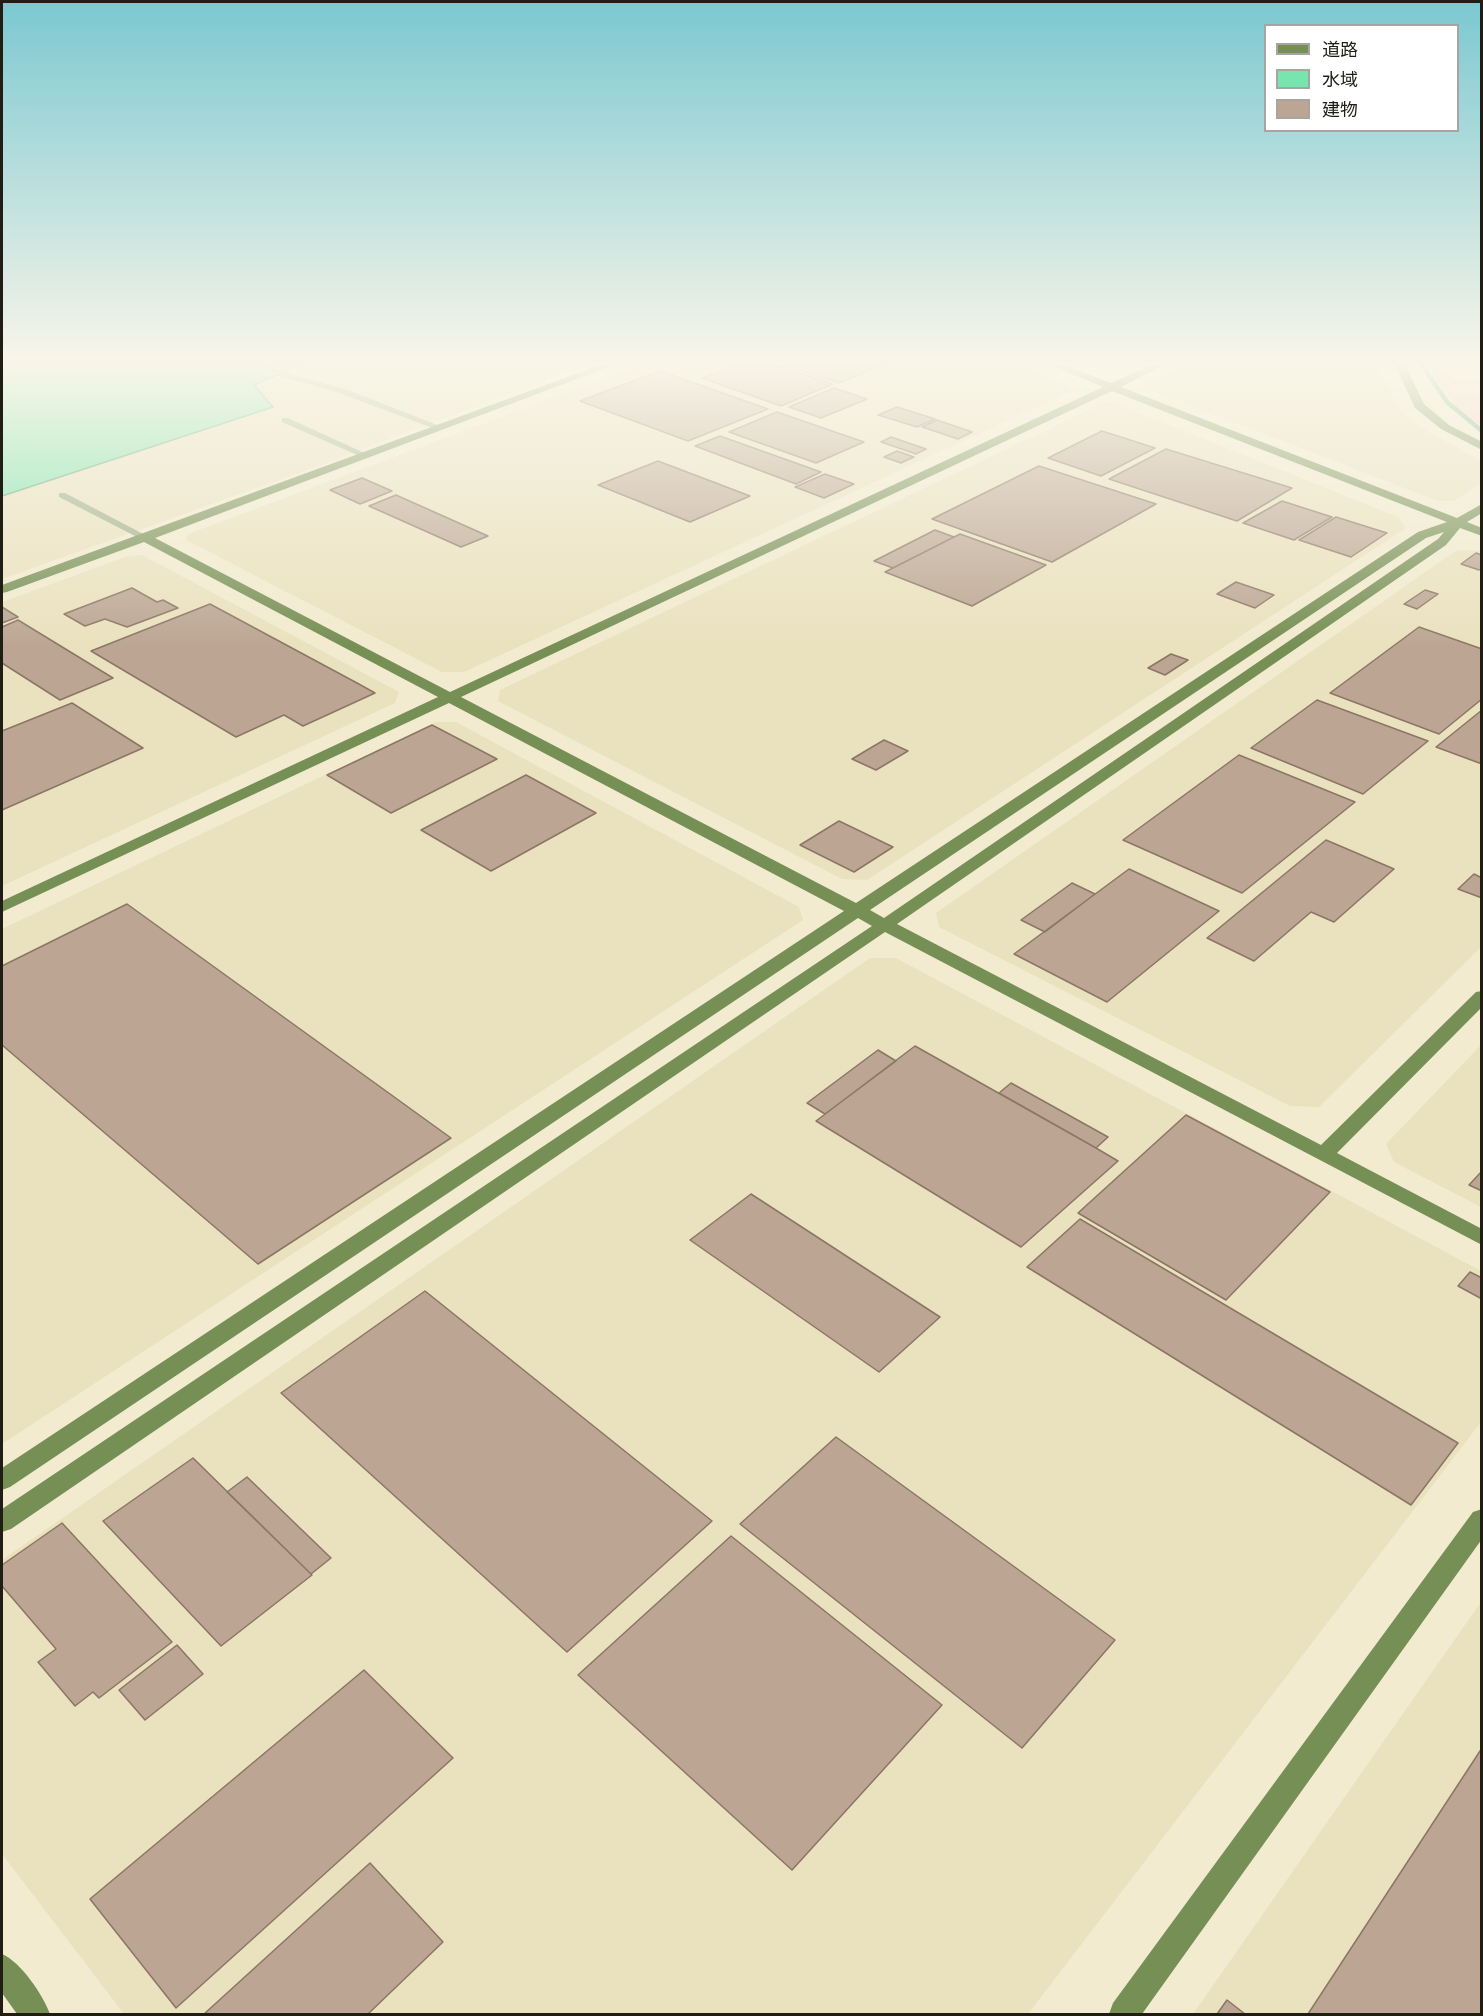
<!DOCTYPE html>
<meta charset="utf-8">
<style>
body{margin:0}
#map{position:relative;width:1483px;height:2016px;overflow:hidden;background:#f2ebcf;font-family:Jost,"Noto Sans JP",sans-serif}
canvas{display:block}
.frame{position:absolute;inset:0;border:3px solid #201e14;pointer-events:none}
.legend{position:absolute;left:1264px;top:24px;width:195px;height:108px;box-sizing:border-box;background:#fff;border:2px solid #a6a5a1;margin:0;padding:8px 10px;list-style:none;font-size:18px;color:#201e14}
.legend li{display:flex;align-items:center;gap:12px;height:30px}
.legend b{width:30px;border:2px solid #a6a5a1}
</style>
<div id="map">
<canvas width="1483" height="2016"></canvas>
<div class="frame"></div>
<ul class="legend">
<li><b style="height:8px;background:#768f55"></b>道路</li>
<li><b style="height:16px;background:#78e5ae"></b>水域</li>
<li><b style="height:16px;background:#bca693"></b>建物</li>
</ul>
</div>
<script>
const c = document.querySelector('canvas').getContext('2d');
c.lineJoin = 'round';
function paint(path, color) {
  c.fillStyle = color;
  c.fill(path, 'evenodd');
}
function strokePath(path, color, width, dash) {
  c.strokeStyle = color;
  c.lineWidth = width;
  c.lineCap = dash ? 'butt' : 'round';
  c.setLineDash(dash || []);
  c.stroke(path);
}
paint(new Path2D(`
 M299,365H584L332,461L2,579V496L273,407L254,385Z
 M640,365H1019L1068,385L1071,391L464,672H442L186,540L188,534Z
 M1182,365H1376L1400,410L1417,425L1481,461V483L1454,501H1438L1145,388L1144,383Z
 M1103,403H1115L1398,517L1406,528L867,880L842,879L498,701L500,690Z
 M1457,550L1481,551V947L1319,1107L1290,1106L939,927L936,913Z
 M142,555L399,692L395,703L2,886V602L128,556Z
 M436,722H456L799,907L803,920L2,1444V929Z
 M870,958H896L1481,1271V1422L1028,2014H124L2,1854V1560Z
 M1481,1045V1207L1394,1162L1386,1144Z
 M1481,1602V2014H1193Z`), '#eae1be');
paint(new Path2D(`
 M1426,365H1444L1452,378L1481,381V425L1461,414Z`), '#fccdc5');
const water = new Path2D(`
 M2,365H299L254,385L273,407L2,496Z`);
paint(water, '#78e5ae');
strokePath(water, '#5ea980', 1.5);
strokePath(new Path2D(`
 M1422,365L1447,402L1482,431`), '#5ea980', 4.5);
strokePath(new Path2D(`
 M264,365L276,371`), '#023420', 1.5, [4.5, 4]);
const building = new Path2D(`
 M737,365H774L833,384L781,406L702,378Z
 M784,365H883L839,383Z
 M660,371L768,409L688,441L580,401Z
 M834,388L867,399L821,418L789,407Z
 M897,407L935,419L917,427L878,415Z
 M777,412L864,442L816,463L729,432Z
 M937,420L972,432L958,439L922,427Z
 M1102,431L1155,448L1101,476L1048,458Z
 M720,436L821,472L796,484L695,446Z
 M891,437L926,449L916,454L881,442Z
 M1166,449L1292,488L1237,521L1109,479Z
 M897,451L914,457L901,463L884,457Z
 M658,461L750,496L690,522L598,485Z
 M1039,466L1156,504L1052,562L932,519Z
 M825,474L854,484L824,498L795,487Z
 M362,478L392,491L360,504L330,490Z
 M396,495L488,536L461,547L369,506Z
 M1282,501L1332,517L1294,540L1243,523Z
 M1336,517L1387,533L1351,557L1299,540Z
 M935,530L954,537L893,568L874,561Z
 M960,534L1046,565L972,606L885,572Z
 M1476,553L1482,555V568L1479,570L1461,564Z
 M1236,582L1274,595L1255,608L1217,594Z
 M132,588L157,602L163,600L178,608L127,627L105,619L85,626L64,614Z
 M1425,590L1438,594L1417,609L1404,604Z
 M210,604L357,683L375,693L303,726L284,715L236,737L91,651Z
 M2,607L18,617L2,623Z
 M18,620L113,678L60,700L2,663V627Z
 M1419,627L1482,649V699L1439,734L1330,693Z
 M1171,654L1188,660L1165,675L1148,668Z
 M1317,700L1428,741L1363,794L1251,748Z
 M72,703L143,748L2,810V731Z
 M1482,710V764L1436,747Z
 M432,725L497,759L391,813L327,775Z
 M884,740L908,751L876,770L852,759Z
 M1239,755L1355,802L1242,893L1123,840Z
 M526,775L596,813L491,871L421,830Z
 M839,821L893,847L854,872L800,845Z
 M1326,840L1394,869L1334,922L1311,912L1254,961L1207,938Z
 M1129,869L1219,911L1107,1002L1014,954Z
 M1474,874L1482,878V898L1458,889Z
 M1072,883L1095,894L1045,932L1021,920Z
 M127,904L451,1138L258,1264L2,1045V966Z
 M915,1046L1096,1148L1118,1161L1021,1247L816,1121Z
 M878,1050L896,1061L825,1114L807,1103Z
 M1011,1083L1108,1137L1096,1148L999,1093Z
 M1186,1115L1330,1192L1226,1300L1078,1213Z
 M1482,1171V1191L1469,1185Z
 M751,1194L940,1317L879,1372L690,1240Z
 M1080,1219L1458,1443L1411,1505L1027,1267Z
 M1470,1272L1482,1278V1299L1458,1286Z
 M425,1291L712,1521L567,1652L281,1393Z
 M836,1437L1115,1640L1022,1748L740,1524Z
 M193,1458L312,1575L221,1646L103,1521Z
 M247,1477L331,1558L311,1574L227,1492Z
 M62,1523L172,1642L99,1698L93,1692L75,1706L38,1662L56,1649L2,1586V1565Z
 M731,1536L942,1705L792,1870L578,1675Z
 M177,1645L203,1674L145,1720L119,1690Z
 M364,1670L453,1758L176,2008L90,1899Z
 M1482,1748V2014H1308Z
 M370,1863L443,1942L368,2014H204Z
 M1227,2000L1245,2014H1217Z`);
paint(building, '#bca693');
strokePath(building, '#8b7665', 1.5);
paint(new Path2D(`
 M277,371L345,389L445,428L438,430L339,393L277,375Z
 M282,418H288L371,456L364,458L282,422Z
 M59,493H65L149,537L141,539L59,497Z`), '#9cad87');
paint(new Path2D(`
 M600,365H614L155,538L450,692L1103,387L1050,365H1064L1111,383L1151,365H1164L1121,387L1457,518L1482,504V513L1467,522L1482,528V536L1460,528L1446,545L897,924L1321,1145L1476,992L1482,991V1007L1337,1153L1482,1229V1245L885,932L11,1529L2,1532V1509L872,926L858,918L10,1487L2,1490V1468L844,911L449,703L2,912V901L438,697L144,542L7,592L2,593V585ZM1112,391L1447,522L1418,532L856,903L461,697ZM1444,532L1438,539L884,918L870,910L1426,538Z
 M1395,365H1405L1424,404L1449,425L1482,442V450L1441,429L1415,408Z
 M1482,1509V1539L1142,2014H1109L1113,2003L1473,1512Z
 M2,1954C21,1962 43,1995 50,2014H17L2,1993Z`), '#768f55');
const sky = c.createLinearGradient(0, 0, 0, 647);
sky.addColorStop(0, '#7bc8d1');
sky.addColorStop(0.56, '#f9f6e9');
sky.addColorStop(1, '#f9f6e900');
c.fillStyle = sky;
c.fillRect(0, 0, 1483, 647);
</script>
